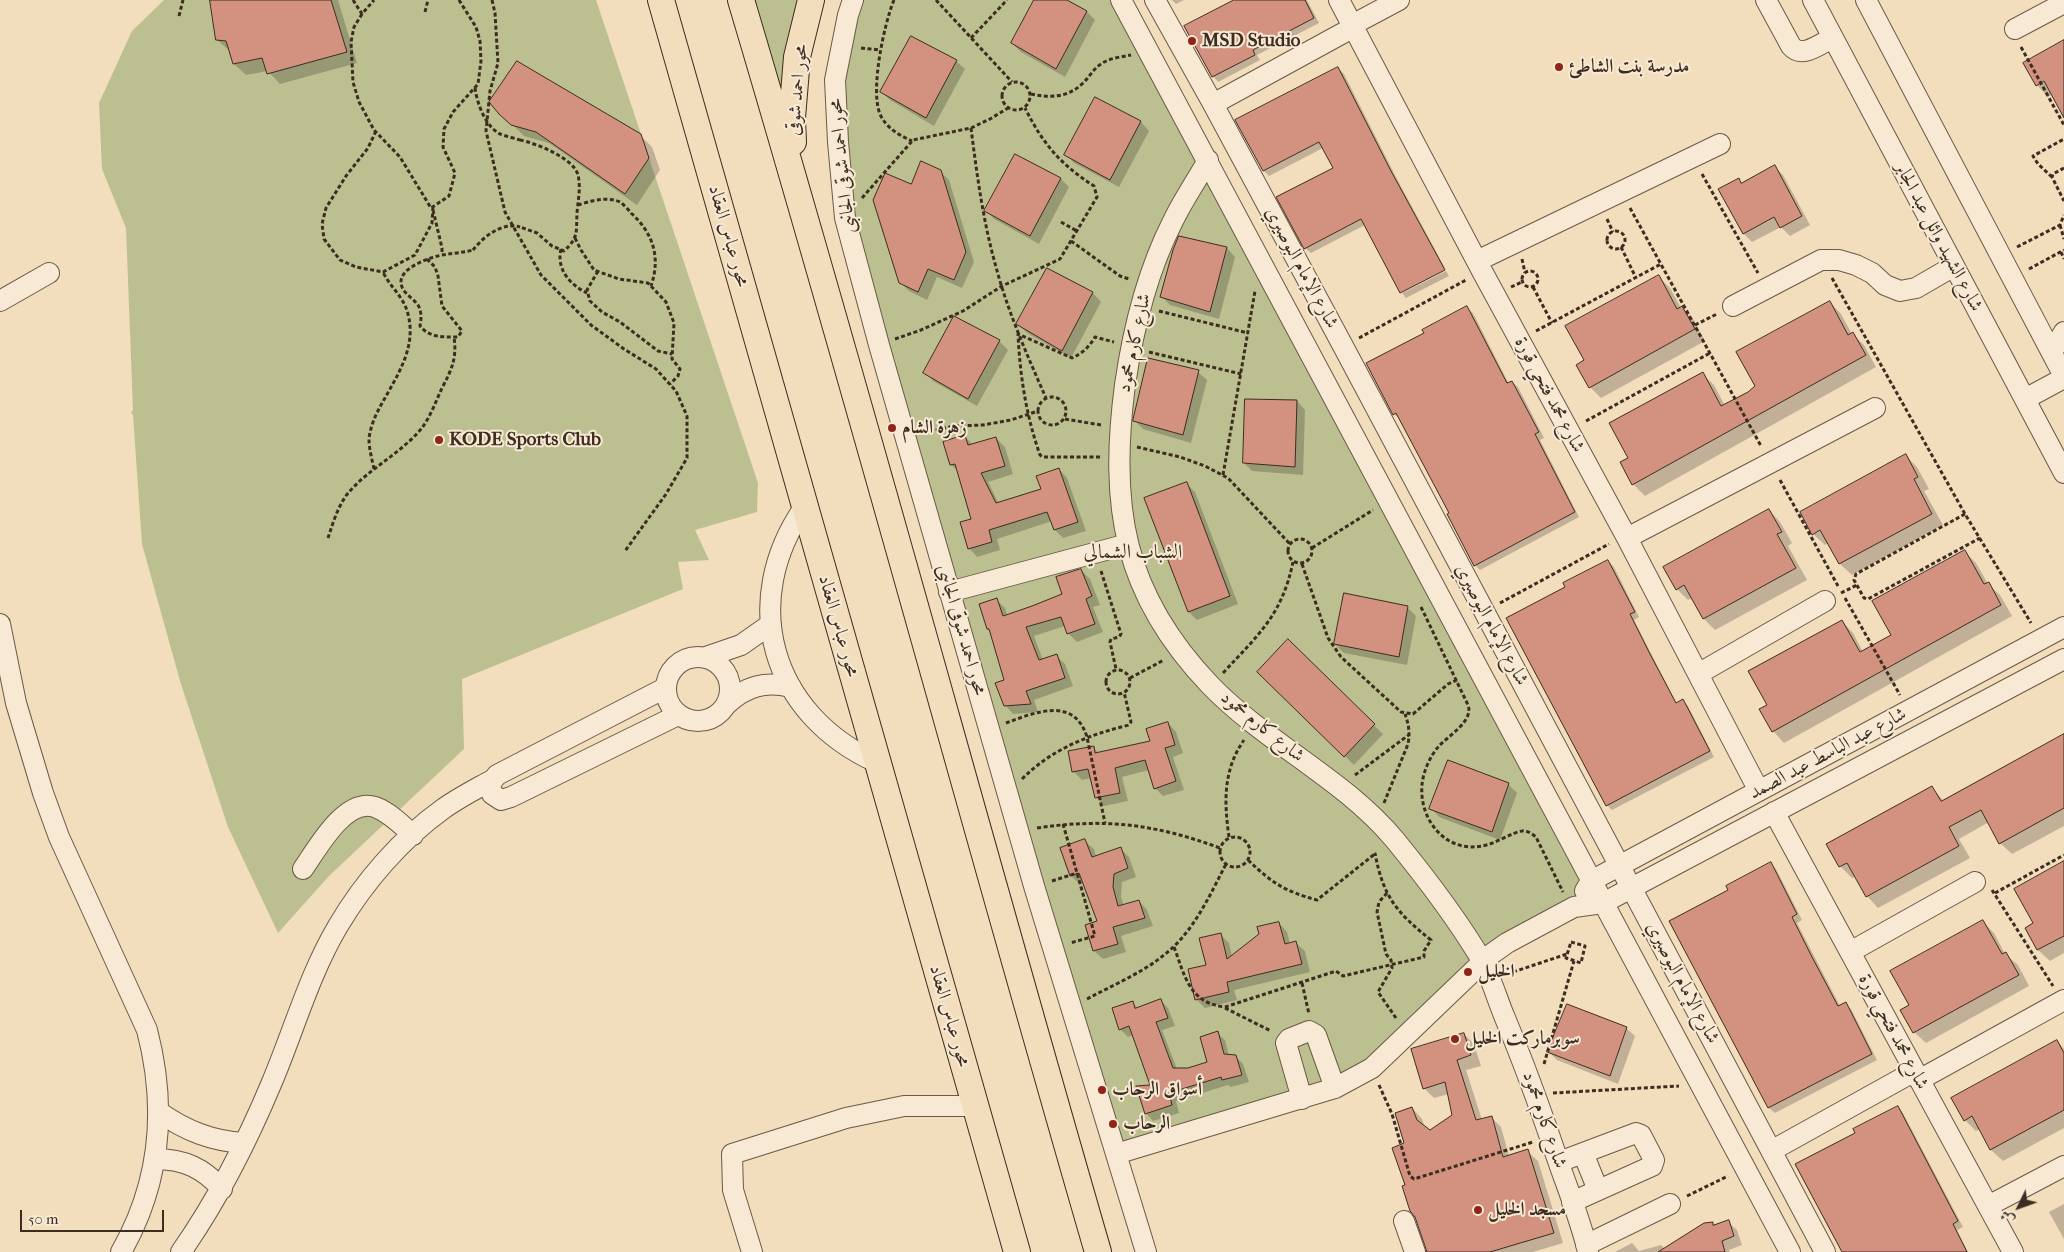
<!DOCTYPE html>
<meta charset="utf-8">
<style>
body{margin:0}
#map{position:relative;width:2064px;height:1252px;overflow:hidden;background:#f2ddbd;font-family:"IM FELL French Canon",Amiri,serif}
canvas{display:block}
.north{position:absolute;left:1994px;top:1182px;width:50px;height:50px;-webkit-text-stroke:4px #f7e9d4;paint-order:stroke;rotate:228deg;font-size:14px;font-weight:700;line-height:20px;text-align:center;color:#3d2d20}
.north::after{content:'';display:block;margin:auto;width:18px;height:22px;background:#3d2d20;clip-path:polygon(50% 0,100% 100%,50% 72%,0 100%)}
.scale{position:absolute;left:20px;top:1210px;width:144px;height:22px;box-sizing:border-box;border:2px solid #3d2d20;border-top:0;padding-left:6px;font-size:15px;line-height:18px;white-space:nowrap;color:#3d2d20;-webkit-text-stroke:4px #f7e9d4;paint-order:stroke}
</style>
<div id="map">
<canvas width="2064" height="1252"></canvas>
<div class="north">ش</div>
<div class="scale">50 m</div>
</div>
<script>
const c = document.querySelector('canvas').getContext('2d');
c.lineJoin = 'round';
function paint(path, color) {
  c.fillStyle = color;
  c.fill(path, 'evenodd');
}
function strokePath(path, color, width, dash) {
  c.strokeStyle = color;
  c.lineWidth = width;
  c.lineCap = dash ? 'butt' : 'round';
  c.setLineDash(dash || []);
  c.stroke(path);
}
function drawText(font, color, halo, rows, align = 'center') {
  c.font = font + ' "IM FELL French Canon",Amiri,serif';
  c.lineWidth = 4;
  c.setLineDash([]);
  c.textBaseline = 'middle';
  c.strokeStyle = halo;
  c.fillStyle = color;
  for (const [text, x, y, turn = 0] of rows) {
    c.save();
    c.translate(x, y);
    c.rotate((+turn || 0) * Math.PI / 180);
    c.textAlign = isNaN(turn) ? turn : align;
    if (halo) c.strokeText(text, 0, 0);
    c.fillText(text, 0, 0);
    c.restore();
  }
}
paint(new Path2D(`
 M164,0H596L758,483L757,512L695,530L709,560L678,562L683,589L462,679L464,749L329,876L278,933L228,827L180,681L142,544L133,415L131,413L133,410L126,228L102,169L99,103L132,31Z
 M741,0H811L792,118Z
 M853,0H1121L1591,881L1574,907L1507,943L1372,1068L1116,1154L906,437L838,142Z`), '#bcc090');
paint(new Path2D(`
 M211,0H338L357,63L280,84L268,71L246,75L234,64L230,51L217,40Z
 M1036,0H1064L1087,12L1095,20L1065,77L1021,52L1012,43Z
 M1172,0H1184L1176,4Z
 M1236,0H1307L1319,23L1257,55L1260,60L1218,82L1213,76Z
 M2064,42V115L2052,94L2048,97L2037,85Z
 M956,61L965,69L934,126L890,100L882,92Z
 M1338,68L1344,74L1396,177L1445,268L1401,291L1365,225L1311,253L1305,248L1334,168L1323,148L1269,176L1264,171Z
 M1096,99L1141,122L1149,131L1119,187L1074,163L1066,154Z
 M512,124L640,135L652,147L660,170L637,205L549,143L524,136Z
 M1015,156L1061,179L1069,187L1039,244L994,219L986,210Z
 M1774,166L1783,175L1810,225L1790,236L1781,227L1752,242L1744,234L1720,190L1738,180L1742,184Z
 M940,171L949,180L974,262L962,288L937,277L927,300L909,291L900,282L912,186Z
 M1227,248L1235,257L1219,319L1170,305L1162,297Z
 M1047,270L1093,293L1101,302L1071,358L1027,333L1018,324Z
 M1446,271L1449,276L1406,298L1402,293Z
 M1658,276L1670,288L1681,308L1693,319L1705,341L1601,398L1590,387L1586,361Z
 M1830,302L1841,314L1852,334L1864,345L1876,367L1645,496L1633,484L1630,458L1702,374L1714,385L1725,406L1748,393L1757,387Z
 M1467,308L1473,313L1509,384L1512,382L1518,387L1544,438L1540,440L1579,517L1480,570L1475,565L1451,513L1400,419L1394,414L1426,333Z
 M999,341L1008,350L977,406L933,381L925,372Z
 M1198,372L1207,380L1191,443L1143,429L1135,421Z
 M1297,401L1305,410L1303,475L1252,471L1244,463Z
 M965,437L973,445L996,438L1005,447L1013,474L988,482L999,504L1043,490L1059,469L1067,478L1086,531L1063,538L1055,530L1052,521L997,539L1000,550L977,557L969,548L973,519L959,472L951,465Z
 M1905,455L1917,467L1929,489L1924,491L1943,525L1852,575L1840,564L1829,543L1825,545L1813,534Z
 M1186,483L1195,492L1238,604L1197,620L1189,612Z
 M1769,510L1780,522L1792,543L1788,546L1807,580L1715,630L1704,619L1692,598L1688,600L1677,589Z
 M1965,552L1976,563L1988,584L2000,595L2012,616L1784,743L1773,731L1769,705L1842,621L1853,633L1863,652L1892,636Z
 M1608,561L1614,567L1639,617L1634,620L1677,704L1683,701L1688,706L1714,757L1612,810L1607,805L1567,587Z
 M1081,570L1090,579L1100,605L1093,607L1103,632L1077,642L1068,633L1065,626L1034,636L1043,660L1056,656L1065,664L1073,686L1034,700L1038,712L1013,714L1005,705L1006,681L991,631L988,629L996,599L1005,608L1007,615L1064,594Z
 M1407,607L1416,616L1407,665L1344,653L1335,644Z
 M1288,641L1383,734L1354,765L1259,672Z
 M1168,723L1176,732L1183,753L1173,757L1184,790L1163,796L1155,788L1149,770L1122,777L1128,801L1104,806L1096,797L1092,778L1082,780L1073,771L1093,747L1099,754L1152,742Z
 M2064,735V826L2012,854L2000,843L1989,822L1959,839L1970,858L1878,908L1867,896L1856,876L1852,878L1840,866L1932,788L1944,801Z
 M1508,784L1517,793L1500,840L1439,817L1431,808Z
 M1085,841L1094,849L1096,857L1120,848L1129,857L1136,877L1122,882L1121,897L1124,906L1139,901L1147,910L1153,926L1121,936L1126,952L1103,959L1094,951L1098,922L1084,882L1080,884L1071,876Z
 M2064,863V953L2050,961L2038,950L2026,928L2034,924Z
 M1771,864L1776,869L1802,920L1797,923L1840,1006L1845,1004L1851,1009L1877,1060L1775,1113L1769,1108L1670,921L1730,890Z
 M1983,922L1994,933L2005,954L2018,965L2029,986L1926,1043L1914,1032Z
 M1279,923L1287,932L1290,944L1296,943L1305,951L1310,972L1234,990L1237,1000L1205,1008L1196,999L1207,966L1221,935L1229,943L1232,956Z
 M1160,1000L1168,1008L1175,1026L1162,1030L1177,1069H1189L1209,1063L1217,1033L1225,1040L1229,1056H1235L1243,1064L1249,1082L1231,1087L1228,1085L1176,1101L1179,1113L1153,1121L1146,1113L1152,1086L1133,1035L1128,1037L1120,1029L1132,1003L1138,1008Z
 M1626,1028L1635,1036L1618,1084L1557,1060L1549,1052Z
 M1464,1034L1474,1044L1481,1066L1466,1070L1482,1120L1491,1117L1501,1127L1509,1156L1527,1151L1538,1161L1563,1243L1533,1252H1427V1248L1406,1186V1143L1412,1108L1422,1119L1425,1128L1430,1131L1453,1115L1449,1094L1434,1098L1424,1088Z
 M2057,1041L2064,1049V1128L2003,1161L1991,1150L1980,1129L1976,1131L1965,1120Z
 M1898,1107L1903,1113L1963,1227L1957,1230L1968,1252H1843Z
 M2064,1204V1239L2049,1212Z
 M1728,1222L1737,1230L1742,1245L1729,1250L1730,1252H1615L1632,1243L1639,1251L1661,1245L1665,1249L1712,1224L1715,1226Z`), '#0003');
const building = new Path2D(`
 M210,0H331L347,52L267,74L262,58L233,64L226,41L216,40Z
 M1034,0H1067L1087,11L1056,69L1011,43Z
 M1234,0H1305L1314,18L1253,50L1255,55L1212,77L1184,26Z
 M911,36L957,60L926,118L880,92Z
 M2064,40V118L2044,81L2036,86L2023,63Z
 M517,61L641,134L649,158L625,194L536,132L511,125L499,114L489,102Z
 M1338,67L1391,171L1445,270L1400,293L1361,219L1304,249L1276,197L1333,168L1319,142L1263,171L1235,120Z
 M1095,97L1141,121L1110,180L1064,155Z
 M1015,154L1061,178L1030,236L984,211Z
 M921,161L941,170L966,252L954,280L928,269L918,292L899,283L873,200L885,173L911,184Z
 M1775,165L1802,216L1780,228L1774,217L1743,234L1718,189L1739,178L1741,183Z
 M1179,236L1227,247L1210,312L1160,297L1173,250Z
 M1047,268L1093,292L1062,351L1016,324Z
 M1659,275L1677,309L1682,306L1695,329L1589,388L1576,365L1584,360L1565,326Z
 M1830,301L1848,335L1853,332L1866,355L1632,485L1620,462L1628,458L1609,423L1703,372L1721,406L1748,392L1755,386L1736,352Z
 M1467,306L1507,383L1512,381L1539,432L1535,434L1575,512L1474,566L1447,514L1449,513L1396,413L1393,415L1366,363L1424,333L1422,330Z
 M954,316L1000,340L968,399L923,373Z
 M1148,358L1199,370L1183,435L1133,421Z
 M1245,399L1297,400L1295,467L1243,463Z
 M965,435L968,445L996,437L1005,466L981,473L996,503L1041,489L1036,476L1059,468L1078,522L1054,530L1047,512L989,530L992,542L968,549L960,522L971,519L955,464L950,465L943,442Z
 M1906,454L1918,477L1914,479L1932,514L1839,564L1820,530L1812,535L1800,512Z
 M1187,482L1230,596L1188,612L1144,498Z
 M1769,509L1782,532L1777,534L1796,568L1703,619L1684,585L1676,590L1663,567Z
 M1965,550L1984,584L1989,582L2001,605L1772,732L1759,709L1767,705L1748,671L1842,620L1860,652L1891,635L1872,601Z
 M1608,560L1635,612L1630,614L1650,654L1676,703L1683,699L1710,751L1606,806L1506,618L1565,587L1563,583Z
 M1081,569L1092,596L1086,599L1095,624L1067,634L1061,617L1026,627L1039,660L1057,654L1065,678L1026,691L1031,704L1004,706L995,683L1004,680L989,629H987L979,604L997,598L1003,616L1032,606L1062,594L1056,577Z
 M1344,593L1408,606L1399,657L1334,644Z
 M1288,639L1375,724L1344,757L1257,672Z
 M1168,722L1175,745L1165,748L1176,781L1154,789L1145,760L1115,768L1120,793L1095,798L1088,769L1072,772L1068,751L1094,746L1095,753L1150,741L1146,729Z
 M2064,734V808L1999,844L1981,810L1949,827L1959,846L1866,897L1847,863L1839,867L1826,844L1932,786L1941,801Z
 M1448,760L1509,783L1492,832L1429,809Z
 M1085,839L1092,857L1121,847L1128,868L1114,874L1113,887L1118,906L1139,900L1145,918L1113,927L1118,944L1093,951L1085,925L1097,921L1079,873L1070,876L1060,848Z
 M2064,861V936L2037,950L2025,928L2033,923L2014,889Z
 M1771,862L1797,914L1792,917L1812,957L1838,1006L1846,1002L1872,1054L1768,1108L1669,921L1728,890L1726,886Z
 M1983,920L2002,954L2006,952L2019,975L1913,1033L1900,1010L1909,1005L1890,971Z
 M1279,922L1285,944L1296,941L1302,964L1227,982L1229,992L1195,1000L1188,969L1206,965L1199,938L1221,933L1227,959L1259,934L1257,927Z
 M1161,999L1168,1018L1156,1022L1173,1068H1188L1207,1062L1200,1037L1218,1031L1224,1054L1236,1055L1242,1075L1222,1080L1221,1077L1169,1093L1172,1105L1145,1114L1136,1086L1150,1085L1129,1026L1119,1030L1112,1008L1133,1001L1135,1008Z
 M1567,1004L1627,1027L1610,1076L1547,1052Z
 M1464,1033L1471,1055L1457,1060L1476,1120L1492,1116L1503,1157L1528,1149L1554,1233L1490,1252H1427L1415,1217L1410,1211L1402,1186L1405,1185L1392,1148L1404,1143L1395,1113L1412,1107L1417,1120L1430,1130L1452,1115L1445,1082L1423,1089L1411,1049Z
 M2057,1040L2064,1053V1110L1990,1150L1972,1116L1964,1121L1951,1098Z
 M1898,1106L1958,1221L1953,1224L1967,1252H1842L1795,1164L1855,1133L1853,1129Z
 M1729,1220L1734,1236L1722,1241L1725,1252H1658L1704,1223L1713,1222V1225Z`);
paint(building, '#d3927f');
strokePath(building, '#3d2d20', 1);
const minor = new Path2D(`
 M853,0L848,15L835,80L838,142L845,218L879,345L1034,886L1146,1252
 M1121,0L1790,1252
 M1155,0L1213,104L1343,346L1825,1252
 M1339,0L1482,271L1627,538L1759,791
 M1766,0L1791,46C1802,59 1820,44 1832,38
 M1813,0L2064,473
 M1866,0L2064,376
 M1352,25L1399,0
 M2015,29L2064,3
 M1213,104L1354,27
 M1208,160C1197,180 1183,200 1173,221C1147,272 1133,329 1125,385C1109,506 1123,594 1210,685C1266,743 1343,778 1395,840C1426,878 1456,917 1481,959C1491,977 1497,999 1505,1018C1523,1061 1539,1105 1554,1149C1565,1183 1580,1217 1588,1252
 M1477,261L1720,144
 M0,301L49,273
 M1733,306L1821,260H1839L1856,265L1872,273L1885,285L1900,291L1916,288L1954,266
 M2052,352L2064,332
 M2025,399L2064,378
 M805,506C738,602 771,714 876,762
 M1627,538L1875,408
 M949,592L1128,544
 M0,624L16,703L43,793L59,837L147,1030C167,1107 161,1182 121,1252
 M666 689a32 32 0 1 1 64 0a32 32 0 1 1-64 0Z
 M706,657L741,645L771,624
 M1698,674L1825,601
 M665,688L497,775L490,784L492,794L501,800L511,797L678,715
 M727,704C746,686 765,681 791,687
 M1774,812L2013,1252
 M303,869C317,849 345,797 375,807C389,812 402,825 413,835
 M1585,891L1591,881L2064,627
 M1850,952L1975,882
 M1919,1080L2064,1000
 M1302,1099L1286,1043L1289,1039L1309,1031L1316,1035L1335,1088
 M159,1112C186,1131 212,1141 244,1143
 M1771,1151L1915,1071
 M1583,1153L1598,1190
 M1116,1154L1335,1088L1372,1068L1490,955L1507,943L1574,907L1603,903L2064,659
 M155,1159C184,1159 203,1168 222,1189
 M1559,1162L1636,1133L1641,1135L1654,1160L1652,1166L1572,1202
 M1988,1206L2064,1166
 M1404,1221L1415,1252
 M1586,1245L1670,1204
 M181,1252C218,1199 247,1142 272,1082C294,1030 309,975 338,926C364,882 401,839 443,809C458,798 476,789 492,780
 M752,1252L733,1190L732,1154L846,1118L904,1106H975`);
const major = new Path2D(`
 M661,0L1017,1252
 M741,0C865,416 977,835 1098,1252
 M793,142L792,118L797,57L811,0`);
strokePath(minor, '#6a5947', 22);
strokePath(major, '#3d2d20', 28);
strokePath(new Path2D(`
 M353,0L362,14L374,0
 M492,0L495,13L498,63L490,91L486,131L505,212L541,275L591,325L624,349L656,369L676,391L687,416V458L666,494L625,551
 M894,0C884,24 870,90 880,114C886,128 899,135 912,141
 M936,0L1012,82
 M425,12L428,0
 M362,14L354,27L351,42L353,82L359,102L374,130L400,157L431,208L449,196L455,173L443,147L444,129L453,112L478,84L481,61L480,41L476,27L459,0
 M179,16L183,0
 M971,38L1007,0
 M2021,47L2064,125
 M861,48L880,50
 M1002 96a14 14 0 1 1 28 0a14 14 0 1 1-28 0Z
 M1031,94C1049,98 1067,98 1082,84C1089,78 1093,69 1101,64C1109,58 1121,57 1131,55
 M971,128C977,175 983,221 996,267C1008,312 1027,355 1046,398
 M376,131L368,148L346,176L326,208L322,224L324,239L340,260L356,267L383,272L415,255L432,223L433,207
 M520,140C535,143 574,158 578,175C581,188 578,200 577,213C576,232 579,237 564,251L552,246L537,233L520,227
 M2064,168L2053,174L2052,177L2064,201
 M1702,174L1758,273
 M2052,177L2038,164L2033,156L2064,139
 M862,198L913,140L971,128L990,119L1008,108
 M578,205C590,201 607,196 620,202C623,204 628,209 631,213C653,233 661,257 651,286
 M1630,208L1761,446
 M433,210L442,248V254
 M1607,219L1613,232
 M1061,222L1077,231
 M2060,225L2064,239
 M1607 240a9 9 0 1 1 18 0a9 9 0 1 1-18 0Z
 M575,238L581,250L594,270L619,279L648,283L666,302L674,323L672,359L680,369L678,376L670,384
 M1071,241L1120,276L1129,279
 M1621,247L1636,278
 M2017,247L2060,225L2064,215
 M561,249C556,269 570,285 587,293
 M2061,252L2064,259
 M427,259L435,267L438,276L442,306L462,331L458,337C443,337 430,338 420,326C421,320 422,314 419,307C416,300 405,295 402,287C396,272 418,263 428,259C443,253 458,254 473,250
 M1522,259L1525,273
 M2029,269L2064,250
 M1522 279a8 8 0 1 1 16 0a8 8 0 1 1-16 0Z
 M598,271L587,290L590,301L602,312L620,322L658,351L672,354
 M1832,278L1965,514L2031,623
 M1511,287L1522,282
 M1533,287L1552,323
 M1159,311L1248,333
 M1695,325L1717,314
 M1536,331L1661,264
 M1359,338L1466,280
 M895,339L921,330L963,311L1002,286L1060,259L1097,197L1094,186C1060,164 1043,144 1025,108
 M1149,352L1241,374
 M1038 411a14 14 0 1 1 28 0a14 14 0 1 1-28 0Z
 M1065,419L1101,425
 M1586,421L1710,353
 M923,433L954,426L983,425L1011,420L1038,411
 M1137,447L1180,457L1205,466L1228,478L1290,544
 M1100,457H1043L1040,455C1026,415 1020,376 1018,334L1072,358C1083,353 1089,347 1095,337L1114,342
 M374,469C372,459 369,449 369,439C370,428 375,416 380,407C396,377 417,349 408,314C404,297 390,287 383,272
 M1223,475L1255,291
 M1780,480L1838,586
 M1965,514L1856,574L1854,580L1864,598L1868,599L1980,538
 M328,538C333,523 338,505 349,492C370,468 400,454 421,429C430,418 436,401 442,388C452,369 457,358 454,337
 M1288 551a12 12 0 1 1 24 0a12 12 0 1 1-24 0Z
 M1312,548L1373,510
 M1302,564L1328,638L1341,657L1401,712L1413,714L1448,684L1457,680
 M1101,571L1121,634L1119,637L1111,639L1110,642L1116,669
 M1841,593L1857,585
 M1845,598L1900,695
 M1500,603L1609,544
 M1421,607L1468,705C1474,721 1448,736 1439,746C1430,756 1423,772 1422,785C1419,819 1445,853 1482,846C1495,844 1513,832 1522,831C1527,830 1532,834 1536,837L1563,892
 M1106 682a12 12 0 1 1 24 0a12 12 0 1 1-24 0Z
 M1223,673C1259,634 1282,615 1293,562
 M1130,678L1164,660
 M1006,723C1036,712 1074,696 1087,737L1105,823
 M1355,775L1410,734
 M1022,779C1052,749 1088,735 1129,725L1131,722L1124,692
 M1384,803L1408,744C1410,733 1409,725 1405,714
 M1063,824L1095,936L1070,943
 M1037,828C1105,818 1155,824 1220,848
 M1220 852a15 15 0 1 1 30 0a15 15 0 1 1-30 0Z
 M1229,837C1224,802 1223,770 1244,740
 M1248,860C1272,883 1284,891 1317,900L1376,853
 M1052,881L1077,873
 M1992,890L2053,986
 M1387,893L1379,902L1377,912L1386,954L1391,960L1392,968L1378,992L1396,1018
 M1995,893L2064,855
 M1571,942L1585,946L1581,963L1566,958Z
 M1174,947C1185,976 1189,1003 1225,1007L1336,971L1343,976L1424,957V951L1431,940C1397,913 1383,897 1375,853
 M1507,974L1567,954
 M1302,983L1309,1014
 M1087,999C1113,985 1142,973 1164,955C1193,933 1210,895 1226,864
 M1225,1008L1271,1031
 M1544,1064L1574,961
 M1379,1085L1392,1114L1410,1176L1414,1179L1533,1142
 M1553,1093L1679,1086
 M1687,1196L1728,1176`), '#3d2d20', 3, [4, 2.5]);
strokePath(minor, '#f7e9d4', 20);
strokePath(major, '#f2ddbd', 26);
strokePath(new Path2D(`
 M475,88C477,103 485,126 500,134C505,136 514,138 520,140
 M473,250C484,236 502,222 520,227`), '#3d2d20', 3, [4, 2.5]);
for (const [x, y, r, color] of [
 [1192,41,5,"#8f2418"],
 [1559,67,5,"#8f2418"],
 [892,428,5,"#8f2418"],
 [439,440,5,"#8f2418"],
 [1468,972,5,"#8f2418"],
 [1455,1039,5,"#8f2418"],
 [1102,1090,5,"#8f2418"],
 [1113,1124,5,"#8f2418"],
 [1478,1210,5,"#8f2418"]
]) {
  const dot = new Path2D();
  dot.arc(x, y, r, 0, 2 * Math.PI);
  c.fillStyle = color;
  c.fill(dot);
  strokePath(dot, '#f7e9d4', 2);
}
drawText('bold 19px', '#3d2d20', '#f7e9d4', [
 ["MSD Studio",1202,41],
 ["مدرسة بنت الشاطئ",1569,67],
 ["زهرة الشام",902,428],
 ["KODE Sports Club",449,440],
 ["الخليل",1478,972],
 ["سوبرماركت الخليل",1465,1039],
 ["أسواق الرحاب",1112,1090],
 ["الرحاب",1123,1124],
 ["مسجد الخليل",1488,1210]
], 'left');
drawText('19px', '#3d2d20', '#f7e9d4', [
 ["محور احمد شوقى",798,90,-85],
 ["محور احمد شوقى الجانبى",843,166,-96],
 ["محور عباس العقاد",728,236,74],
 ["شارع الشهيد وائل عبد الجابر",1938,237,62],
 ["شارع الإمام البوصيري",1301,268,62],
 ["شارع كارم محمود",1135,343,-78],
 ["شارع محمد فتحي قورة",1549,395,62],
 ["شارع الإمام البوصيري",1491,625,62],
 ["محور عباس العقاد",838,626,74],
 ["محور احمد شوقى الجانبى",961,630,74],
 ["شارع كارم محمود",1262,727,39],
 ["شارع عبد الباسط عبد الصمد",1828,754,-28],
 ["شارع الإمام البوصيري",1682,983,62],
 ["محور عباس العقاد",949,1016,74],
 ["شارع محمد فتحي قورة",1893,1032,62],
 ["شارع كارم محمود",1544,1120,71]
]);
drawText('20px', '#3d2d20', '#f7e9d4', [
 ["الشباب الشمالي",1133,553]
]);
</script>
